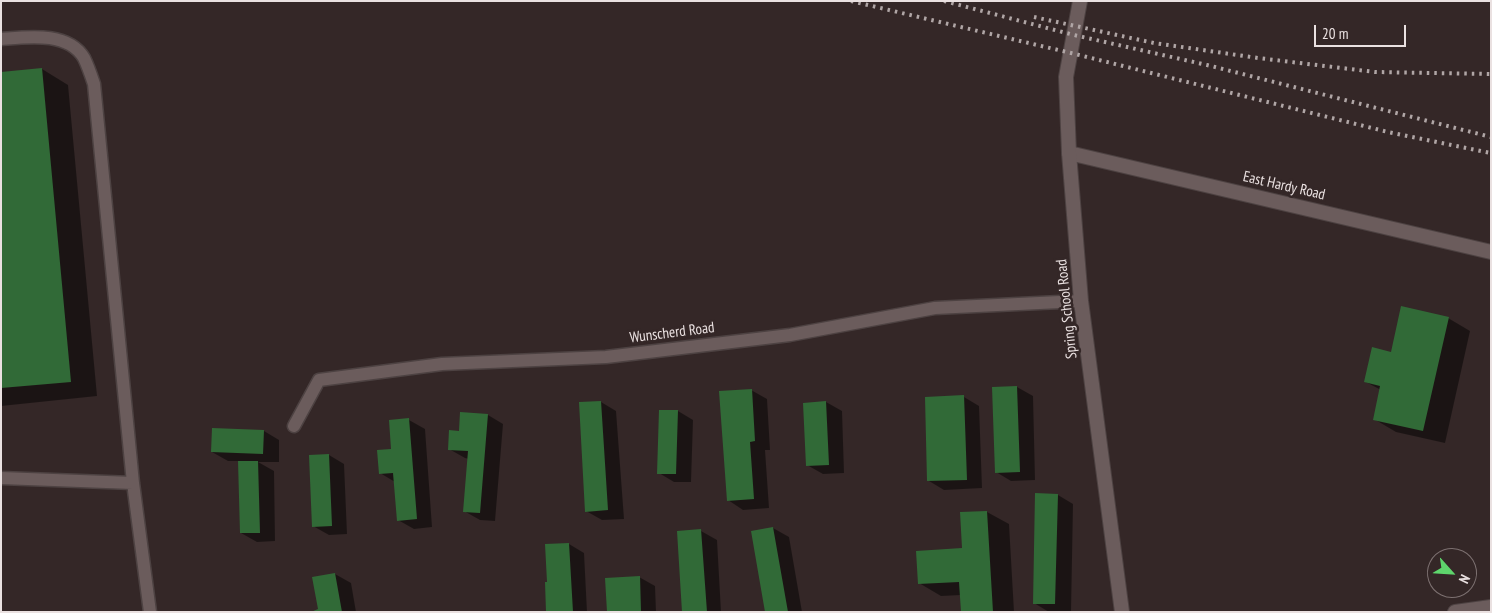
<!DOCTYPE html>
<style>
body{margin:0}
#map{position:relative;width:1492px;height:613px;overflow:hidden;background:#342727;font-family:"PT Sans Narrow",sans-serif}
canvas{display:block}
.frame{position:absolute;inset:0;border:2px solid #eae1e1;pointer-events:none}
.north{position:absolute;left:1427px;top:548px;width:50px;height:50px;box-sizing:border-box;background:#342727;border:1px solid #7d7171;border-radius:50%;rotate:116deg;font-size:14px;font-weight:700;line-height:20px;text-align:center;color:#eae1e1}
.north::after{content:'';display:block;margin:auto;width:18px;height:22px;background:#5ed56c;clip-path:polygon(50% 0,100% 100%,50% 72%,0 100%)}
.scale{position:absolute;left:1314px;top:25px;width:92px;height:22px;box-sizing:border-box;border:2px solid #eae1e1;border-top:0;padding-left:6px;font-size:15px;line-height:18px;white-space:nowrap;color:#eae1e1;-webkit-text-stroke:4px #342727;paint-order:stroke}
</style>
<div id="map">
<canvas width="1492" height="613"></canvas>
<div class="frame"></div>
<div class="north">N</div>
<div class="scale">20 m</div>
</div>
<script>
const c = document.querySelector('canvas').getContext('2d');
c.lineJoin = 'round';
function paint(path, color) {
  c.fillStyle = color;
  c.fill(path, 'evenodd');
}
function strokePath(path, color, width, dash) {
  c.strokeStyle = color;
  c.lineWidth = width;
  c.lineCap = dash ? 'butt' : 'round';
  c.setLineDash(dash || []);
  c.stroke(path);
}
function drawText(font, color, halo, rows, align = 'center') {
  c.font = font + ' "PT Sans Narrow",sans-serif';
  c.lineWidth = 5;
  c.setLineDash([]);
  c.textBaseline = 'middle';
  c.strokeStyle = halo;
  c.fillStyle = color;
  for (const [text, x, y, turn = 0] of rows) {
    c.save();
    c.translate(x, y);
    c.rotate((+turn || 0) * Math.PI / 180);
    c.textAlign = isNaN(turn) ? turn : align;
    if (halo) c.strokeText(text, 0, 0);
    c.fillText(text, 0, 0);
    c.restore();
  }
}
paint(new Path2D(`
 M42,69L68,85L97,396L1,406V73Z
 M1448,318L1470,331L1445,443L1396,432L1374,419L1381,390L1366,382L1392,353Z
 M1017,387L1033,396L1035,480L1011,481L996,472L993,388Z
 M751,390L767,399L770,450H765L769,508L743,510L728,500Z
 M964,397L979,406L982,488L944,490L929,481Z
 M601,402L616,411L624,519L602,520L586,511Z
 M826,402L842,411L844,473L823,474L807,465L804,404Z
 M678,411L693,420L691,482H674L659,473Z
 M488,415L503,424L495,521L480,520L464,511L469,459L465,458L449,449L460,432Z
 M409,420L425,429L432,527L414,529L398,520L395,482L380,473Z
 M264,431L279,440V462H258L274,471L275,541L257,542L241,533L239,461H228L212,452Z
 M329,455L344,464L347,534L329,535L313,526Z
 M1058,495L1073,504L1071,612H1049L1034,603Z
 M987,512L1009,524L1014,612H962L961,595L941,596L919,583L963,549Z
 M773,528L789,537L802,612H767Z
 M701,531L717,540L721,612H683Z
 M569,544L584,553L587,612H547L548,583Z
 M335,574L351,583L356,612H313L319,610Z
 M639,577L655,586L656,612H608Z`), '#0007');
paint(new Path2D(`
 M42,68L71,382L1,388V72Z
 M1401,306L1449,317L1423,431L1373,420L1380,386L1364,382L1372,347L1391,352Z
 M1017,386L1020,472L995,473L992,387Z
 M752,389L755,441L750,442L754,499L727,501L719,391Z
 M964,395L967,480L927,481L925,397Z
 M601,401L608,510L585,512L579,402Z
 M826,401L829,465L806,466L803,403Z
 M659,410H678L676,474H657Z
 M460,412L488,414L480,513L463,512L468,451L448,450L449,430L459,431Z
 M409,418L417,519L397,521L393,473L379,474L377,450L391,449L389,420Z
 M212,428L264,430L263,454L211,452Z
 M329,454L332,526L312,527L309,455Z
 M238,461H258L260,533H240Z
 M1035,493L1058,494L1055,604H1033Z
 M987,511L993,612H961L959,582L918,584L916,551L962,548L960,512Z
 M773,527L788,612H765L751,531Z
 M701,529L707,612H682L677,531Z
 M569,543L573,612H546L545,582H547L545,544Z
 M335,573L342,612H311L318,609L312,577Z
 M640,576L641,612H607L605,578Z`), '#316a37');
const service = new Path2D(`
 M1,39C27,37 68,31 84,58C88,66 91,75 94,84L133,483L150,612
 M294,426L319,380L442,364L606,357L790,335L935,308L1081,301
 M1,478L133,483`);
const minor = new Path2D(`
 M1069,153L1491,252
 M1455,612L1491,607`);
const tertiary = new Path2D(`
 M1080,1L1066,77L1069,153L1081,301L1122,612`);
strokePath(service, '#4d4242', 15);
strokePath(minor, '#4d4242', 16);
strokePath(tertiary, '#4d4242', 16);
strokePath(service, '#6b5c5c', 12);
strokePath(minor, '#6b5c5c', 14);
strokePath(tertiary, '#6b5c5c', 14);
strokePath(new Path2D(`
 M851,1L1071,53L1388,132L1491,153
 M944,1L1074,35L1207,65L1491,137
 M1034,17L1154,43L1258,58L1375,72L1491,74`), '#b0a6a6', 4, [2.5, 5]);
drawText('15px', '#eae1e1', '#342727', [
 ["East Hardy Road",1284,186,13],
 ["Spring School Road",1067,309,-96],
 ["Wunscherd Road",672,333,-7]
]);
</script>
